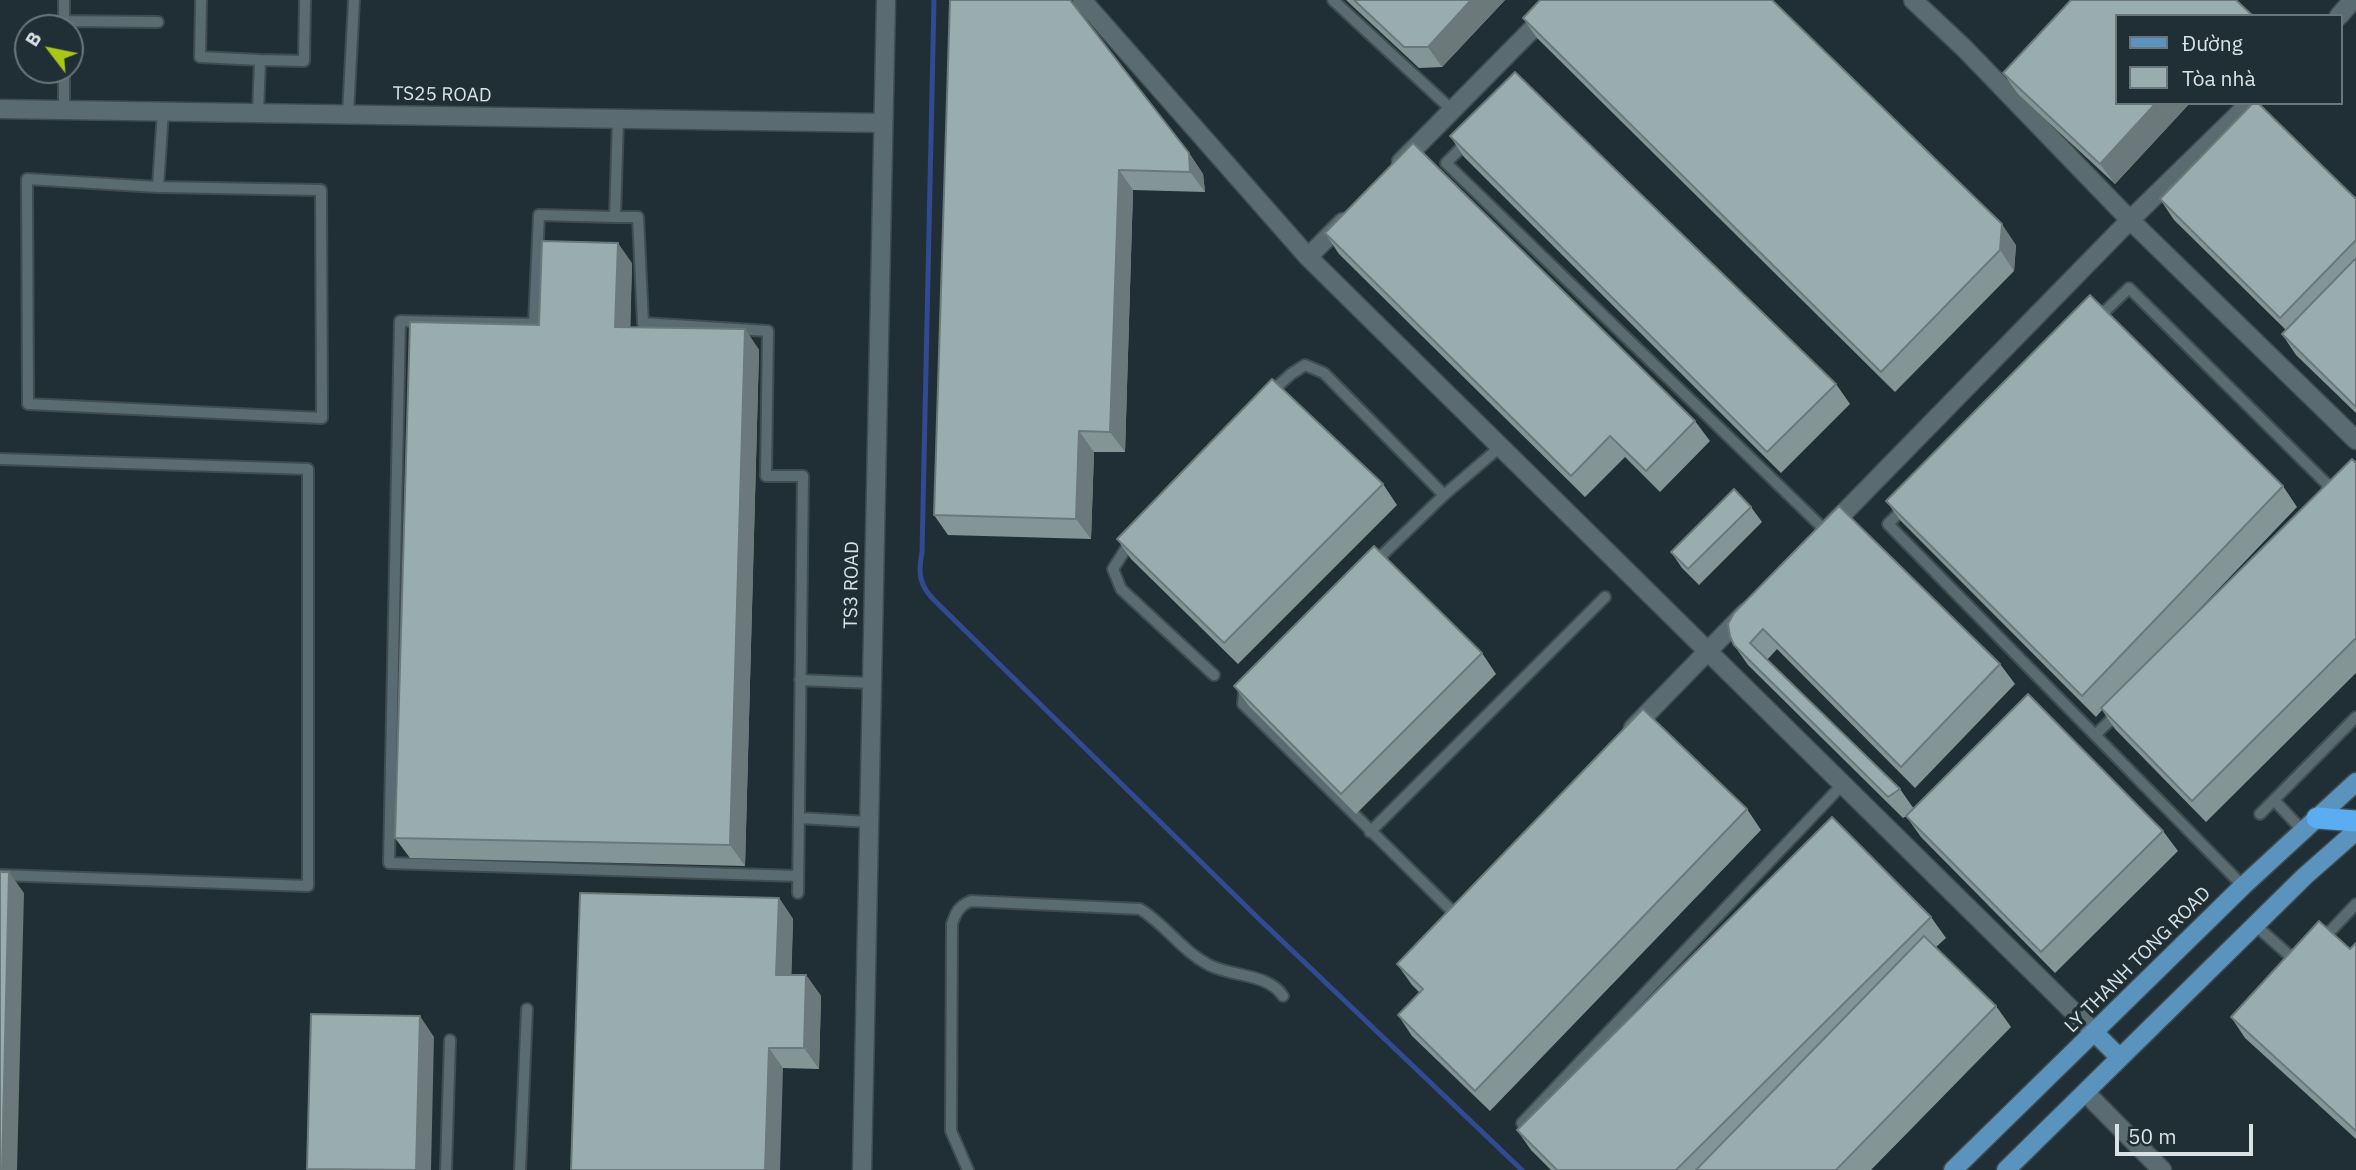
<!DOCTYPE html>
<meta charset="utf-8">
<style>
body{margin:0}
#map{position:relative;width:2356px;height:1170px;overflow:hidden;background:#202f35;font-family:"IBM Plex Sans",sans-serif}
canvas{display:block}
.legend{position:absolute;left:2115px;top:14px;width:228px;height:91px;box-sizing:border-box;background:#202f35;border:2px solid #6a767b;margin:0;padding:9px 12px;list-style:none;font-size:21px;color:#d8e1e4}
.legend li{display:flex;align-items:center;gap:14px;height:35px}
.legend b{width:35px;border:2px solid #6a767b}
.north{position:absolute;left:14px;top:14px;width:70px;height:70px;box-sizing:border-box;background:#202f35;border:2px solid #6a767b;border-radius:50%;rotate:302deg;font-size:19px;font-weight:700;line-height:28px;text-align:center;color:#d8e1e4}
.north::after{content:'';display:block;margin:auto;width:24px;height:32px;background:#aac718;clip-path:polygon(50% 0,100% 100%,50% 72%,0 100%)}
.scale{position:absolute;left:2115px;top:1124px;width:138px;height:32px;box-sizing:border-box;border:4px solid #d8e1e4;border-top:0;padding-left:9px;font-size:21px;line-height:24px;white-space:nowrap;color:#d8e1e4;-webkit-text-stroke:5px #202f35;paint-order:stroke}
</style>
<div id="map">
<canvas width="2356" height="1170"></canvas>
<ul class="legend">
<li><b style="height:9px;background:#5a93be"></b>Đường</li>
<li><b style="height:19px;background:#99adaf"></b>Tòa nhà</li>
</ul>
<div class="north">B</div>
<div class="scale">50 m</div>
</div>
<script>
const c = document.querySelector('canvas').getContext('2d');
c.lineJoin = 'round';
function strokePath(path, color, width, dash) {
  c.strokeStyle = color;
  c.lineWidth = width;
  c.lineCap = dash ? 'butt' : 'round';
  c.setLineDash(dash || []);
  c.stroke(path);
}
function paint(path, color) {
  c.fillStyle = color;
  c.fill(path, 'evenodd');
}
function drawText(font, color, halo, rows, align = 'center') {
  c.font = font + ' "IBM Plex Sans",sans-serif';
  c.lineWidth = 7;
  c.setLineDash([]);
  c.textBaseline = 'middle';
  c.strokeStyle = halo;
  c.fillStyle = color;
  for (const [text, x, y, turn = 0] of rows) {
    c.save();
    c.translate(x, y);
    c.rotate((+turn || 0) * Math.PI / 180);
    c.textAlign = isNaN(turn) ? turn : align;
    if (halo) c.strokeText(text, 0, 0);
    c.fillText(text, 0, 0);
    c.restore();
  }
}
strokePath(new Path2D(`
 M934,0L922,552C918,572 919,585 934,600L1257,917L1522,1170`), '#324a91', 5);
const lane = new Path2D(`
 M201,0L200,57L260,60L258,113
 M1333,0L1452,110
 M64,21L158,22
 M64,28V0
 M260,60L304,61L305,0
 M64,110V70
 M348,114L354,0
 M618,119L615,217H638L643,323L768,331L766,476H803L798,893
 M1469,140L1446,163L1826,531
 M158,187L27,179L28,404L322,418L321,190L158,187L163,111
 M615,217L539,215L534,324L400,321L389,863L798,876
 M2097,319L2129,288L2337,494
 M1268,395L1291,374L1305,365L1324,373L1444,495
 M0,459L308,469V886L0,875
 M1906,506L1888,524L2243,886
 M1132,539L1113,569L1121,589L1214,675
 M1373,564L1444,495L1500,447
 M800,680L871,683
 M1249,686L1244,692L1243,704L1452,911
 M2095,735L2118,713
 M2274,800L2303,831
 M2260,814L2356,717
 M799,818L869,822
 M1370,832L1605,597
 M2255,925L2298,963
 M2320,942L2356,904
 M1522,1123L1842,785
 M446,1170L450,1040
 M520,1170L527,1009
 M968,1170L951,1131L952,924C956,912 959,906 971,901L1140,909C1166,925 1182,951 1209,965C1232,977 1268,973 1283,996`);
const street = new Path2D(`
 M1082,0L1308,257L2095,1033
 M1913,0L1965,49L2130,220L2356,440
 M2339,16L2353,0
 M0,109L883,123
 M1401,162L1561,0
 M1308,257L1343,222
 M1829,528L2130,220L2250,103
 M1633,728L1745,613
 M862,1170L886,0`);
const secondary = new Path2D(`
 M2086,1093L2162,1170`);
const primary = new Path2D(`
 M2095,1033L2120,1058
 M1953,1170L2243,886L2356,782
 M2006,1170L2305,876L2356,831`);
const highway = new Path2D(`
 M2317,818L2356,821`);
strokePath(lane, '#3f4c50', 14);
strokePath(street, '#3f4c50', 21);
strokePath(secondary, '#3f4c50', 21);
strokePath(primary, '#3f4c50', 21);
strokePath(highway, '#3f4c50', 24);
strokePath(lane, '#5b6b72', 10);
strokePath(street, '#5b6b72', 18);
strokePath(secondary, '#5b6b72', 18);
strokePath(primary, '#5a93be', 18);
strokePath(highway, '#5aadf1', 21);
paint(new Path2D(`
 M950,0L1189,153L1203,174L1205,192L1133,190L1125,452H1094L1091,539L948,535L934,515Z
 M1346,0H1505L1442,67L1419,68Z
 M1523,18L2016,245L2014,271L1895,392L1537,38Z
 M2003,73L2116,103H2190L2115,184L2018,94Z
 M1450,136L1836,384L1850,404L1781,473L1464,157Z
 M2160,199H2356V413L2296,355L2282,334L2286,330L2174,220Z
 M1325,233L1695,421L1710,441L1660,492L1625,457L1585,497L1339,254Z
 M632,263L630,327L745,329L759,350L745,866L410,858L395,838Z
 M2356,463V673L2206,822L2115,729L2102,710L2096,717L1901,521L1886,501L2283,486L2297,507L2167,643Z
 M1383,484L1397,505L1238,664L1131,559L1117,539Z
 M1751,507L1762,522L1699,585L1682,568L1671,552Z
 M1728,624L2000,664L2015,684L1915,788L1777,649L1767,660L1900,789L1914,809L2163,831L2178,851L2055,973L1921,837L1906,816L1908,815L1903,818L1748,665L1734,645Z
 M1482,653L1496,674L1356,814L1249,706L1234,686Z
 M1747,809L1761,830L1490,1111L1412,1036L1398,1015L1420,993L1412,985L1397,964Z
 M779,898L793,919L791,975H806L821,996L819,1069L783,1068L571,1170Z
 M1931,917L1946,938L1936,947L1996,1006L2011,1027L1871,1170H1551L1531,1150L1517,1130Z
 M2356,943V1139L2245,1038L2231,1017L2350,949Z`), '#849596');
paint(new Path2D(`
 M1471,0H1505L1442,67L1428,47Z
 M2156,103H2190L2115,184L2100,164Z
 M1189,153L1203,174L1205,192L1190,172Z
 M1119,170L1133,190L1125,452L1110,432Z
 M2002,224L2016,245L2014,271L2000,250Z
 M618,243L632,263L630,347L615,327Z
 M745,329L759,350L745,866L730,845Z
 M1079,431L1094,452L1091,539L1076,519Z
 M9,872L24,893L17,1170H2Z
 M779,898L793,919L791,995L776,975Z
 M806,975L821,996L819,1069L804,1048Z
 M420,1016L434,1037L431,1170H416Z
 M769,1048L783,1068L780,1170H765Z`), '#6b797a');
const building = new Path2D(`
 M950,0H1070L1189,153L1190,172L1119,170L1110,432L1079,431L1076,519L934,515Z
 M1354,0H1471L1428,47H1404Z
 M1540,0H1772L2002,224L2000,250L1881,372L1523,18Z
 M2071,0H2236L2253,16H2116V103H2156L2100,164L2003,73Z
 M1515,72L1836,384L1767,452L1450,136Z
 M2253,103H2258L2356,199V240L2280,318L2160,199Z
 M1413,143L1695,421L1646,471L1610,436L1571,476L1325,233Z
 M542,241L618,243L615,327L745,329L730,845L395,838L410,322L539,325Z
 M2356,258V407L2282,334Z
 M2090,295L2283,486L2082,696L1886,501Z
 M1272,379L1383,484L1224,643L1117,539Z
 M2352,459L2356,463V638L2192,801L2101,708Z
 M1734,489L1751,507L1688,569L1671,552Z
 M1839,506L2000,664L1901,767L1763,629L1750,643L1900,789L1888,797L1734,645L1730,636L1728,624L1734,613Z
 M1374,546L1482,653L1341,794L1234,686Z
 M2028,694L2163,831L2041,952L1906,816Z
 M1643,709L1747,809L1475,1091L1398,1015L1423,989L1397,964Z
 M1832,817L1931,917L1676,1170H1557L1517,1130Z
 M0,872H9L2,1170H0Z
 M580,893L779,898L776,975H806L804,1048H769L765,1170H571Z
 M2319,921L2350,949L2356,943V1131L2231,1017Z
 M1924,936L1996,1006L1836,1170H1696Z
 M311,1014L420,1016L416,1170L307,1169Z`);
paint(building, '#99adaf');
strokePath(building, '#6b797a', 2);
drawText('19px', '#d8e1e4', '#202f35', [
 ["TS25 ROAD",442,95,1],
 ["TS3 ROAD",852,585,-89],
 ["LY THANH TONG ROAD",2138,960,-45]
]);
</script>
